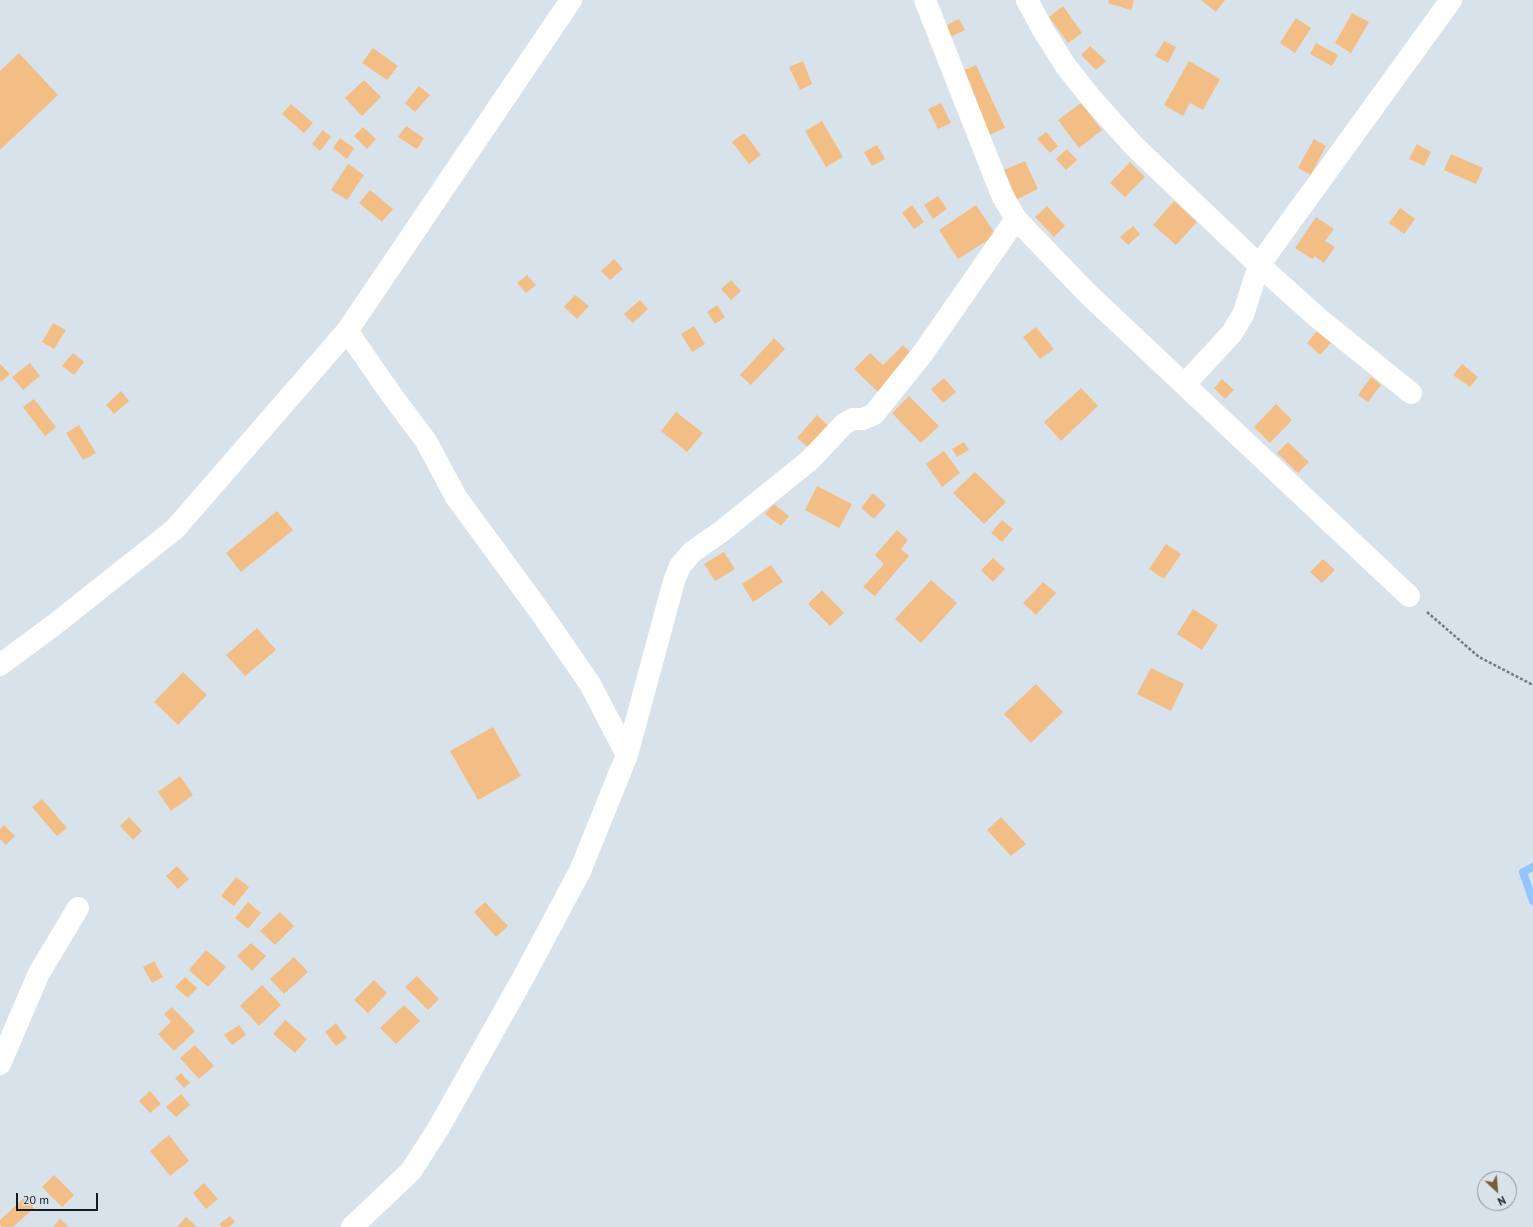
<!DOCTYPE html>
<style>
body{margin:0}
#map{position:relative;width:1533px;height:1227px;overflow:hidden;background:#d8e2ea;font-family:"PT Sans",sans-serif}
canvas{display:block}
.north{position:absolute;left:1477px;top:1171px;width:40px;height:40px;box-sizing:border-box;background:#d8e2ea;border:1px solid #8b9399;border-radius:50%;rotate:154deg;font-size:11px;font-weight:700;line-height:16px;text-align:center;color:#181c1f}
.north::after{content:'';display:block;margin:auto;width:14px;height:18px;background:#7a5e31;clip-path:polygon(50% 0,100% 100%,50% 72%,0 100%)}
.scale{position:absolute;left:16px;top:1193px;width:82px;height:18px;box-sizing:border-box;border:2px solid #181c1f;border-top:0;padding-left:5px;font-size:12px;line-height:14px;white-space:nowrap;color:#181c1f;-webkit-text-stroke:3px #d8e2ea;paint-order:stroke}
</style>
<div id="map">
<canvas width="1533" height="1227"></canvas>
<div class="north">N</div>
<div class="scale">20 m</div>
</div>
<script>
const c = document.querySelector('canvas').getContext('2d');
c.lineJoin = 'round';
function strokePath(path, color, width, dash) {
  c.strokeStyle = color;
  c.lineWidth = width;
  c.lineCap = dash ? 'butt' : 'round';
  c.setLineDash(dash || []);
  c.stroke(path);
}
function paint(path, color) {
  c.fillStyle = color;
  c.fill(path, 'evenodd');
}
strokePath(new Path2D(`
 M1533,867L1523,872L1533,901`), '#95c5fe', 8);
paint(new Path2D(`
 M1109,0H1134L1131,10L1108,3Z
 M1201,0H1225L1216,12Z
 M1063,6L1082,33L1068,43L1049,17Z
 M1352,13L1369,22L1351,53L1335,43Z
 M1296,18L1311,28L1295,53L1280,43Z
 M959,19L965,30L946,39L941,28Z
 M1164,41L1176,47L1168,63L1155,56Z
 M1316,43L1338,55L1332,66L1310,54Z
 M1090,46L1106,61L1096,70L1081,55Z
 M373,48L398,66L387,80L362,63Z
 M19,53L58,95L0,150V71Z
 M803,61L812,84L800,90L789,67Z
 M1189,61L1220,79L1203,110L1190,103L1183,116L1164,105Z
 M976,65L1005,128L989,135L960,72Z
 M364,80L381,97L362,116L345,98Z
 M419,86L430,95L415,112L405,103Z
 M941,103L951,123L938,129L928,109Z
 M1081,103L1102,130L1079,148L1058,120Z
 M291,104L313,123L304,133L282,114Z
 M822,121L843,157L826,167L805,131Z
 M406,126L424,138L417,149L398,137Z
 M363,127L376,139L367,149L354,136Z
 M323,130L331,137L320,151L312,144Z
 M1046,132L1058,146L1050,153L1037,139Z
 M744,133L761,155L749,164L732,142Z
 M340,138L354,148L347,159L333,148Z
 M1314,139L1326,146L1311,175L1298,168Z
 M1417,144L1431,152L1424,166L1409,159Z
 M877,145L885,159L872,166L864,152Z
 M1067,149L1077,160L1066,170L1056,159Z
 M1451,154L1483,168L1476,184L1444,170Z
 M1025,161L1038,189L1017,199L1004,170Z
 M1130,162L1145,177L1125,197L1110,183Z
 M348,164L364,175L347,200L331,190Z
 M370,190L393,209L382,222L359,203Z
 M938,196L947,209L933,219L924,205Z
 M1174,201L1197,222L1176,245L1153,225Z
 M912,205L924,222L914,229L902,213Z
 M976,205L996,235L958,259L939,230Z
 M1047,206L1065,226L1054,237L1035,217Z
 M1400,208L1415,219L1404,234L1389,223Z
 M1316,217L1334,229L1325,241L1335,247L1324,263L1315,256L1312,259L1295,248Z
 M1133,226L1140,234L1128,245L1120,237Z
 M614,259L623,269L610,280L601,271Z
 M527,275L536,285L526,293L517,283Z
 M731,280L741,291L731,300L721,289Z
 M575,295L589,306L577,319L564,307Z
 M640,300L648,309L633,323L624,314Z
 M717,305L725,317L715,324L707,312Z
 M53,323L66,330L54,349L42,342Z
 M694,326L705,344L692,352L681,334Z
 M1036,327L1054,349L1040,359L1023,337Z
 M1317,331L1331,343L1320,355L1307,343Z
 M774,338L785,349L751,385L740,375Z
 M903,345L915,357L879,393L854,369L870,353L883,365Z
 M73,353L84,362L74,375L62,366Z
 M30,363L40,376L23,390L12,377Z
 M0,364L10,374L1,382L0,380Z
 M1462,364L1478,377L1470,387L1453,375Z
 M1371,377L1381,385L1368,402L1358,395Z
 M944,378L956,392L943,403L931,389Z
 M1222,379L1234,390L1225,399L1214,388Z
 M1081,388L1098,406L1061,441L1044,422Z
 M121,391L129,401L114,414L106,405Z
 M909,396L939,426L921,443L892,413Z
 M34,399L56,427L45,436L23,407Z
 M1276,404L1292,420L1270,443L1254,427Z
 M676,412L703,433L687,452L661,431Z
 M817,415L833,430L814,452L797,438Z
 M79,425L96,453L83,460L66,433Z
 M964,442L969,450L957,457L952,449Z
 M1288,442L1309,462L1298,473L1277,453Z
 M944,451L960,473L942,487L926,464Z
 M975,472L1006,502L984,524L953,493Z
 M817,486L852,504L839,528L805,510Z
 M873,493L886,505L874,519L861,508Z
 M774,504L789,516L781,526L765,514Z
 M277,511L293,530L241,572L226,553Z
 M1002,520L1013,529L1002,542L991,533Z
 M897,530L908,540L901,549L909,556L875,596L863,587L884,564L875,555Z
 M1166,544L1181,554L1164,579L1149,569Z
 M724,552L735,569L715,581L704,564Z
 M993,558L1005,569L993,582L981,570Z
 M1323,559L1335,570L1322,583L1310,572Z
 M771,565L783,582L753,602L742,584Z
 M931,580L957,603L921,643L895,619Z
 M1043,582L1056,593L1036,615L1023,603Z
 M822,590L844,613L830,626L808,604Z
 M1193,609L1218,625L1202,650L1177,634Z
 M257,628L276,650L245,676L226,655Z
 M1151,668L1184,684L1171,711L1137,694Z
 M183,672L207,695L178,725L154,702Z
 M1036,684L1063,712L1031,743L1004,714Z
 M493,727L521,776L478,800L450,751Z
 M180,776L193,795L171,811L158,792Z
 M42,799L67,828L57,836L32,807Z
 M129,817L142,831L133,840L120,826Z
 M1001,817L1026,844L1011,856L987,830Z
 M4,825L15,836L6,845L0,839V829Z
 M177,866L189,879L178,889L166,876Z
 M236,877L249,887L234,906L221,896Z
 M248,902L261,913L248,929L235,918Z
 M485,902L508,926L496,937L474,912Z
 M280,912L294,926L275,945L260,931Z
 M251,943L266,956L252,971L237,956Z
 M206,950L226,967L208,987L189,970Z
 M294,957L308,972L284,994L270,979Z
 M154,961L163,977L152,983L143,967Z
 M417,976L439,999L428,1010L405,987Z
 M185,977L197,988L188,998L175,987Z
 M374,980L387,993L368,1013L354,1000Z
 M262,985L281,1005L259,1026L240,1006Z
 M404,1005L420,1021L396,1044L380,1028Z
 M172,1007L195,1031L174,1051L158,1034L171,1022L164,1014Z
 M285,1020L307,1039L295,1053L273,1034Z
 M336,1023L347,1038L336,1046L325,1032Z
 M239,1025L246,1035L232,1045L224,1035Z
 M195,1045L214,1066L199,1079L180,1058Z
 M181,1073L190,1083L184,1088L175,1078Z
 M150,1091L161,1104L150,1113L139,1101Z
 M181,1094L190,1105L176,1117L166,1107Z
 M169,1135L189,1161L170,1176L150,1151Z
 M54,1175L74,1195L62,1207L42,1187Z
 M204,1183L218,1199L206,1209L193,1193Z
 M24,1198L34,1208L13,1227H2L0,1225V1220Z
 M230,1216L235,1222L229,1227H222L219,1224Z
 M186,1217L197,1227H177Z
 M60,1219L69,1227H53Z`), '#f3be85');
strokePath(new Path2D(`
 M1427,612L1479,657L1533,685`), '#737a80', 2.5, [3, 2]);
strokePath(new Path2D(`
 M925,0L1002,195L1016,219L1087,293L1409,596
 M1027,0L1043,30L1065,65L1091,98L1134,146L1259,265L1318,318L1411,393
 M347,331L393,397L426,441L456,497L541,613L590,684L627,755
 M1185,384L1232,333L1243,315L1259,265L1451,0
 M0,665L54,625L175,529L347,331L571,0
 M0,1064L39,973L78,908
 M352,1227L411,1171L438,1129L523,978L580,871L627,755L674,581L680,566L692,552L722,531L810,460L844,424L853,419H863L874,414L923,353L1016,219`), '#fff', 22);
</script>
